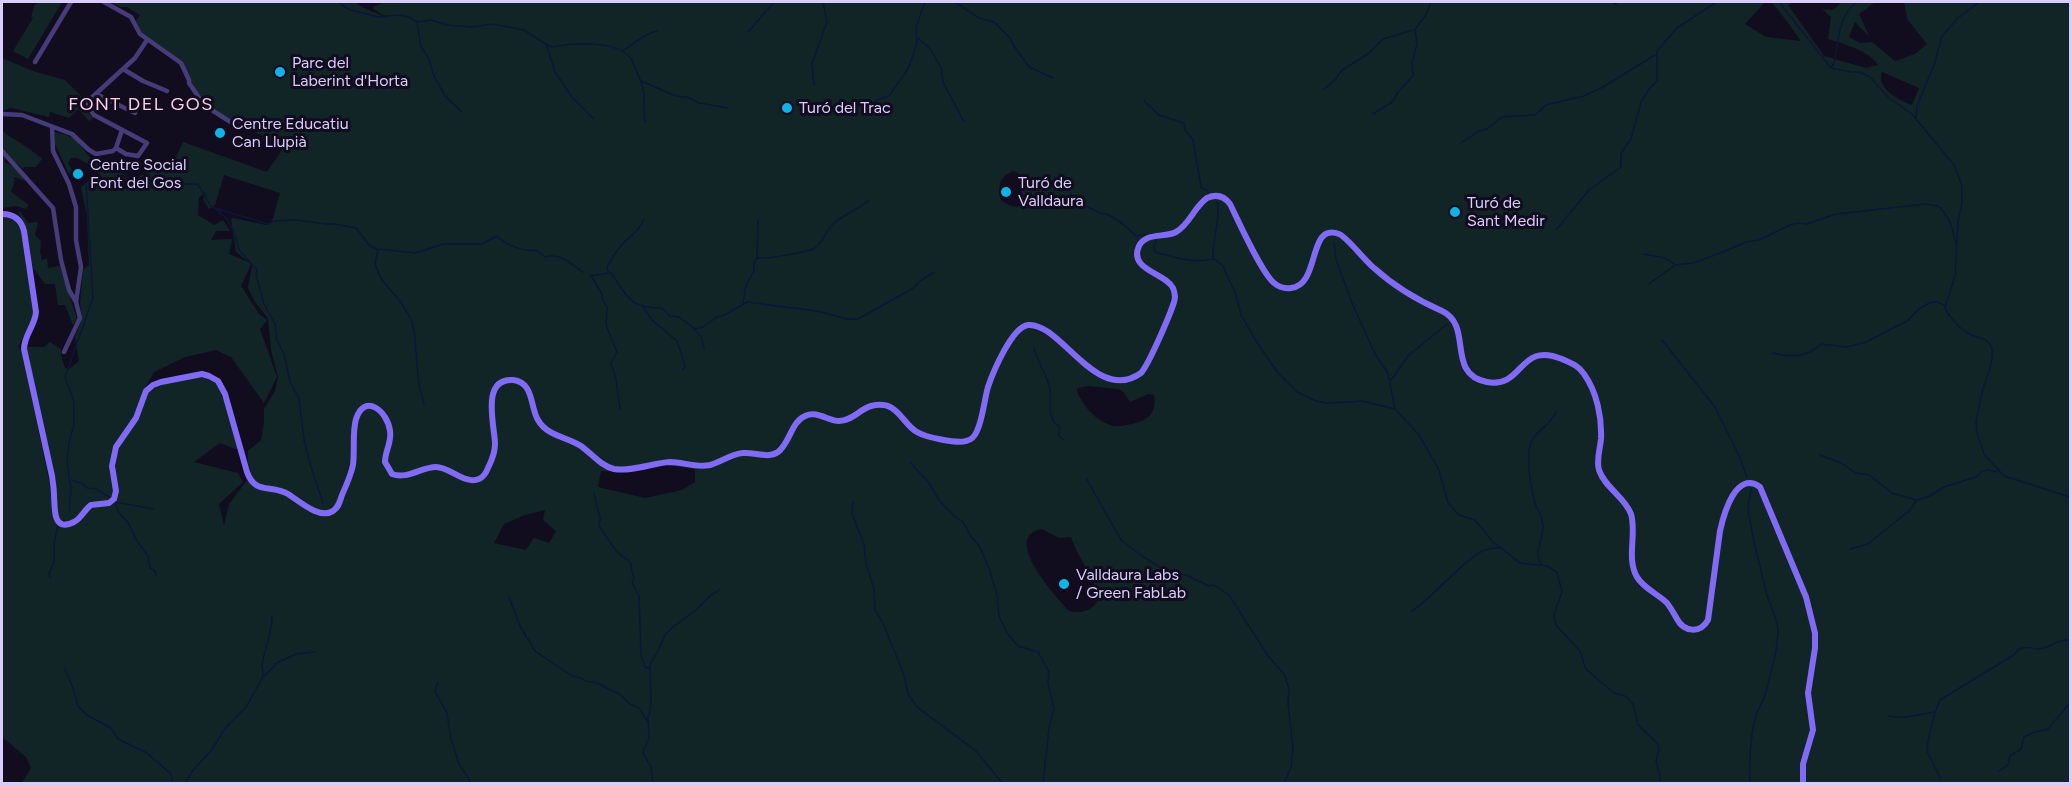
<!DOCTYPE html>
<meta charset="utf-8">
<style>
body{margin:0}
#map{position:relative;width:2072px;height:785px;overflow:hidden;background:#120d1e;font-family:Figtree,sans-serif}
canvas{display:block}
.frame{position:absolute;inset:0;border:3px solid #d9cdfc;pointer-events:none}
</style>
<div id="map">
<canvas width="2072" height="785"></canvas>
<div class="frame"></div>
</div>
<script>
const c = document.querySelector('canvas').getContext('2d');
c.lineJoin = 'round';
function paint(path, color) {
  c.fillStyle = color;
  c.fill(path, 'evenodd');
}
function strokePath(path, color, width, dash) {
  c.strokeStyle = color;
  c.lineWidth = width;
  c.lineCap = dash ? 'butt' : 'round';
  c.setLineDash(dash || []);
  c.stroke(path);
}
function drawText(font, color, halo, rows, align = 'center') {
  c.font = font + ' Figtree,sans-serif';
  c.lineWidth = 6;
  c.setLineDash([]);
  c.textBaseline = 'middle';
  c.strokeStyle = halo;
  c.fillStyle = color;
  for (const [text, x, y, turn = 0] of rows) {
    c.save();
    c.translate(x, y);
    c.rotate((+turn || 0) * Math.PI / 180);
    c.textAlign = isNaN(turn) ? turn : align;
    if (halo) c.strokeText(text, 0, 0);
    c.fillText(text, 0, 0);
    c.restore();
  }
}
paint(new Path2D(`
 M44,2H62L28,59L13,51L33,18L31,17L35,4Z
 M110,2H355L360,6L389,19L372,8L384,2H1610L1617,5L1616,2H1765L1745,24L1766,37L1801,41C1797,35 1775,4 1770,2H1793L1788,5L1824,56L1866,68L1878,65C1870,51 1842,43 1828,39L1831,17L1822,9L1833,10L1842,2H1875L1859,14L1869,36L1855,22L1849,37L1860,43L1872,42L1895,61L1915,54L1927,44L1907,19L1904,2H2070V783H22L31,768L26,757L2,737V217C13,218 17,221 22,232L33,312L31,324L18,346L22,353L50,485C52,497 49,516 58,524C83,528 75,522 90,508L111,505L117,499L119,491L115,474L117,455L122,442L139,418L149,392L159,385L198,377L207,378L215,382L221,391L238,450L220,443L194,462L238,473L243,482L219,504L224,526L229,504L251,475L248,462V451L261,440L264,422V409L275,391L278,377L271,350L268,318L255,302L248,288L252,266L251,264L241,286L259,314L267,320L260,329L277,377L264,403L231,357L216,350L185,357L154,372L144,390L132,419L119,438L110,469L114,492L111,498L108,501L88,503L77,518L70,522L61,520L57,516L26,347H44L50,342L61,349V356L65,368L69,369L79,361L75,337L82,319L80,303L83,270L89,265L87,216L81,187L101,171L77,158H71L68,163L72,170L69,174L55,144V132C66,135 74,136 81,145C85,151 87,156 94,160C100,162 106,158 113,162C120,167 120,176 128,180L173,164L183,142L267,172L284,147L301,155L213,111L193,87L182,63L141,33L136,21L140,15L127,7H121ZM1882,72L1919,88L1912,105C1899,100 1876,89 1882,72ZM1013,171L1018,173L1019,176L1022,197L1018,207L1010,206L1001,200C997,187 999,177 1013,171ZM224,175L280,193L272,222L266,225L233,218L231,219L236,252L250,263L229,254L232,239L211,240L216,231H230L223,220L214,225L198,215L199,198L206,192L203,200L209,209L215,205ZM1088,386L1119,389L1124,393L1130,402L1148,394L1154,395C1157,414 1148,420 1132,424C1125,425 1120,427 1113,426C1096,421 1083,407 1077,391L1078,388ZM667,465L695,469V482L682,490L645,498L598,487L601,471L617,472ZM545,510L543,520L556,531L549,543L534,538L526,550L494,543L504,524L525,515ZM1042,529L1059,538L1071,537C1078,558 1095,578 1098,600C1092,611 1081,614 1069,611C1056,597 1000,536 1042,529Z
 M2,58L33,71L65,80L84,99L82,104L93,118L89,121L78,109L69,118L50,112L49,117L11,108L2,111Z
 M2,131C16,141 29,147 42,159L36,167H25L23,169L2,150Z
 M2,154L6,158L4,162L15,167L26,181L14,177V179L15,180L11,192L29,205L26,209L16,206L2,208Z
 M19,211L29,223L38,222L35,235L41,241L40,252L42,260L47,258L48,268L60,266L77,319L73,325L65,305H58L55,284H45L33,268L26,226L18,212Z`), '#112527');
strokePath(new Path2D(`
 M338,2L348,9L378,17L399,15L409,17L417,22L431,20L447,25L471,27L492,24L514,28L524,30L547,45L552,47C573,43 618,39 632,60C633,62 641,82 642,85C646,97 643,110 645,122
 M955,2L979,18L994,22L1010,38L1014,46L1029,67L1053,78
 M1698,2H1736
 M1779,2L1831,68L1851,72H1860L1870,77L1889,98L1912,114L1954,165L1962,186V204L1958,221L1955,276L1945,308C1949,316 1958,327 1966,332C1980,341 1994,335 1992,358C1991,368 1987,376 1984,385C1981,396 1979,409 1976,421L1977,433L1984,454L2004,476L2070,497
 M417,22L421,47L428,57L434,76L445,96L462,112
 M748,32L774,2
 M918,38L931,50L941,68L943,82L964,122
 M547,47L555,72L572,97L593,118
 M622,51C633,45 646,32 657,31
 M1831,68L1834,63C1839,42 1838,15 1857,2
 M641,81L676,96L687,97L699,103L728,108
 M814,85L812,64L827,22L823,2
 M1324,89L1336,79L1341,71L1369,53L1383,39L1413,30
 M1144,101L1159,115L1184,123L1185,130L1193,140L1201,187L1208,191
 M867,107L877,100L889,96L908,69L917,43L916,27L925,2
 M1373,114L1392,102L1399,91L1413,76L1412,63L1417,44L1415,29L1426,15L1431,2
 M1916,118L1917,106L1934,65L1942,36L1957,19L1979,2
 M1461,143L1479,131L1487,129L1502,117L1535,115L1546,105L1584,96L1603,87L1655,55
 M113,160L119,165L124,175L149,187L169,184H198L211,207L268,224L275,221L294,220L326,224H335L356,228L370,246L377,249L416,253L443,244H482L497,236C505,245 524,252 536,250L545,257C562,253 569,263 583,272
 M1055,178L1067,186L1071,195L1078,202L1100,213L1109,215L1123,224L1136,236L1154,234
 M1217,202C1221,221 1212,239 1213,258L1223,266L1236,295L1241,315L1256,341L1278,373L1297,392L1316,401L1327,403L1362,401L1395,409
 M217,210L227,219L234,232L239,250L257,270L256,275L264,304L275,324L277,340L284,354L290,382L299,398L304,440L311,467L323,503
 M1556,230L1589,190L1621,167V153L1631,139L1641,102L1649,89L1657,81V51L1677,28L1715,3
 M1156,239L1154,247L1155,252C1175,257 1192,264 1213,259
 M1334,242L1336,259L1352,303L1375,354L1388,373L1395,409L1419,435L1439,470L1448,503L1459,515L1475,520L1493,542L1520,563L1547,566L1557,572L1562,592L1554,614L1556,625L1580,651L1585,667L1588,671L1614,693L1625,696L1633,704L1638,725L1658,744L1659,750L1656,760L1660,777V784
 M378,250L375,264L381,279L400,301L411,319L414,330L419,385L424,404
 M1644,254L1665,258L1674,264
 M757,258L758,220
 M608,272L607,267C611,260 615,252 621,246C629,236 639,232 644,219
 M590,276L611,273C628,297 629,308 662,308L670,316L679,317L695,329L703,327L717,317L725,315L747,302L817,311L847,319H858L912,289L920,281L934,272
 M591,276L602,294L603,301L607,307L606,325L617,352L611,363L616,380L620,409
 M1649,284L1675,265L1693,263L1723,252L1746,242L1759,240L1792,224L1799,223L1807,224L1836,214L1926,204L1938,206C1950,216 1954,233 1957,248
 M743,303L746,285L754,271V263L757,258C763,260 806,252 813,249C823,244 825,231 834,223C844,214 859,210 869,200
 M643,307L653,321L677,341L685,366L683,370
 M695,330L702,338L704,350
 M1662,340L1715,407L1737,451L1747,477
 M1034,348C1037,363 1048,375 1050,390C1052,403 1046,418 1059,426V436L1064,440
 M1772,353C1790,357 1807,358 1821,344L1847,347L1866,342L1907,321L1919,309L1931,302H1938L1945,306
 M1391,380L1409,355L1447,324
 M1820,455L1841,463L1856,473L1869,475L1892,493L1917,500L1930,496L1944,487L1976,477L1982,471L1988,470L1997,472
 M910,462L929,483L939,500L954,516L963,522L972,538L979,545L990,571L997,595L999,616L1007,633L1018,646L1038,652L1049,672L1048,683L1054,709L1049,728L1043,784
 M1086,478L1121,540L1142,556L1168,572L1186,575L1209,586L1214,585L1229,595L1268,656L1284,674L1289,689L1288,703L1293,748L1291,767L1284,784
 M72,480L83,484L87,488L96,489L109,497
 M594,493L600,518L599,526L617,552L630,562L634,579L632,583L639,596L641,656L645,667L650,669
 M114,502L120,514L129,524L135,538L148,556L150,568L155,571L156,576
 M115,502L154,509
 M853,502L852,514L864,544L866,564L874,589L875,610L883,623L904,675L908,694L917,707L976,751L1003,784
 M69,511L71,490L67,461L69,442L74,425V402L65,377L93,298L86,184
 M1850,549L1868,544L1910,510L1916,501
 M1542,565C1532,553 1544,539 1543,525C1542,518 1540,514 1537,508C1531,495 1525,453 1532,440C1538,430 1550,425 1556,412
 M50,578L49,573L54,563V544L58,525
 M509,597L520,626L535,651L572,676L581,678L585,681L598,683L606,688L618,693L630,704L639,708L648,722
 M1412,611C1433,598 1470,552 1488,549C1493,548 1498,548 1502,548
 M65,669L73,688L78,706L87,715L111,728L118,739L147,753L171,774L173,784
 M262,679C264,674 262,670 262,665C265,648 272,632 272,616
 M438,682L435,691L447,713L451,739L459,764L472,784
 M1888,716C1903,719 1918,715 1934,712
 M1999,771L2008,765L2010,756L2021,749L2024,737L2037,731L2047,730L2070,703
 M1941,779L1927,751C1928,738 1934,712 1940,700L2012,656C2015,654 2017,651 2019,649C2026,645 2032,649 2038,649C2051,649 2054,639 2070,640
 M184,784L194,769L211,751L226,727L246,707L261,680L277,663L296,654L316,652
 M653,784L651,767L643,753L644,748L649,739L648,717L650,712L651,703L650,664L657,653L665,635L673,627L697,609L710,596L719,590
 M1750,784C1749,761 1750,737 1756,715C1758,709 1762,704 1764,698C1770,676 1777,654 1778,631C1778,617 1769,605 1766,592C1760,564 1751,536 1748,507C1748,501 1751,495 1751,489`), '#0c1638', 1.5);
strokePath(new Path2D(`
 M104,2L131,17L140,34L181,63L189,80V83L204,105L232,123
 M35,62L71,2
 M123,69L143,81L167,91
 M96,94L135,113
 M2,114L22,115L72,134L89,150L96,154L113,151L116,148
 M52,127L53,151L69,184L76,207V240L81,267L76,302L80,318L64,352
 M116,148L126,154L138,156L147,143L94,115L88,106V101L135,58L147,40
 M116,148L122,130
 M2,151L53,208L61,260L69,290L76,302`), '#463c79', 4.5);
strokePath(new Path2D(`
 M2,214C13,214 21,219 24,231L36,312C35,326 24,335 24,349L52,476C53,483 54,489 54,496C55,507 52,533 74,522C81,519 84,510 91,505L109,503L114,499L116,491L112,466L116,447L136,418L146,391L153,385L161,382L202,374L209,376L218,381L225,394L247,472C255,495 271,484 288,494C299,501 320,520 333,511C339,507 340,501 342,495C346,486 351,475 353,465C355,449 352,434 356,419C365,392 388,412 390,431C392,442 385,451 385,462L392,474C407,480 421,467 436,467C450,467 465,485 479,479C484,477 486,473 488,468C492,460 495,452 495,444C495,427 480,378 513,380C534,382 530,407 538,420C547,436 567,437 581,446C592,454 601,466 614,469C632,472 652,463 670,462C683,462 696,468 710,465C721,462 731,454 743,453C755,452 768,459 778,452C790,443 791,422 805,416C817,410 828,421 839,421C852,421 860,409 871,406C898,399 901,423 917,432C925,437 957,444 966,441C971,440 975,436 977,431C983,418 984,401 988,387C993,372 1012,327 1028,325C1061,322 1096,405 1141,373C1149,364 1170,315 1174,302C1176,297 1175,293 1173,288C1166,273 1128,270 1139,246C1146,232 1165,238 1176,232C1190,224 1194,207 1207,198C1216,194 1224,196 1230,204C1239,222 1261,272 1274,283C1279,287 1285,289 1291,288C1321,285 1307,222 1339,234C1347,237 1365,261 1374,268C1395,287 1417,300 1442,311C1474,326 1445,374 1487,382C1524,389 1518,341 1562,359C1571,363 1579,366 1584,374C1597,392 1602,418 1601,439C1600,450 1596,460 1599,470C1605,488 1625,497 1631,514C1637,534 1626,558 1637,577C1643,588 1658,594 1667,603C1671,608 1674,614 1677,619C1684,632 1700,634 1708,620L1720,531C1724,513 1736,470 1760,487L1806,597L1815,633V648L1808,693L1813,730L1803,764V784`), '#816bf5', 6);
for (const [x, y, r, color] of [
 [280,72,6,"#10b3e5"],
 [787,108,6,"#10b3e5"],
 [220,133,6,"#10b3e5"],
 [78,174,6,"#10b3e5"],
 [1006,192,6,"#10b3e5"],
 [1455,212,6,"#10b3e5"],
 [1064,584,6,"#10b3e5"]
]) {
  const dot = new Path2D();
  dot.arc(x, y, r, 0, 2 * Math.PI);
  c.fillStyle = color;
  c.fill(dot);
  strokePath(dot, '#120d1e', 2);
}
drawText('16px', '#d9cdfc', '#120d1e', [
 ["Parc del",292,63],
 ["Laberint d'Horta",292,81],
 ["Turó del Trac",799,108],
 ["Centre Educatiu",232,124],
 ["Can Llupià",232,142],
 ["Centre Social",90,165],
 ["Font del Gos",90,183],
 ["Turó de",1018,183],
 ["Valldaura",1018,201],
 ["Turó de",1467,203],
 ["Sant Medir",1467,221],
 ["Valldaura Labs",1076,575],
 ["/ Green FabLab",1076,593]
], 'left');
c.letterSpacing = '1.5px';
drawText('18px', '#fccfe6', '#120d1e', [
 ["FONT DEL GOS",141,105]
]);
c.letterSpacing = '0px';
</script>
